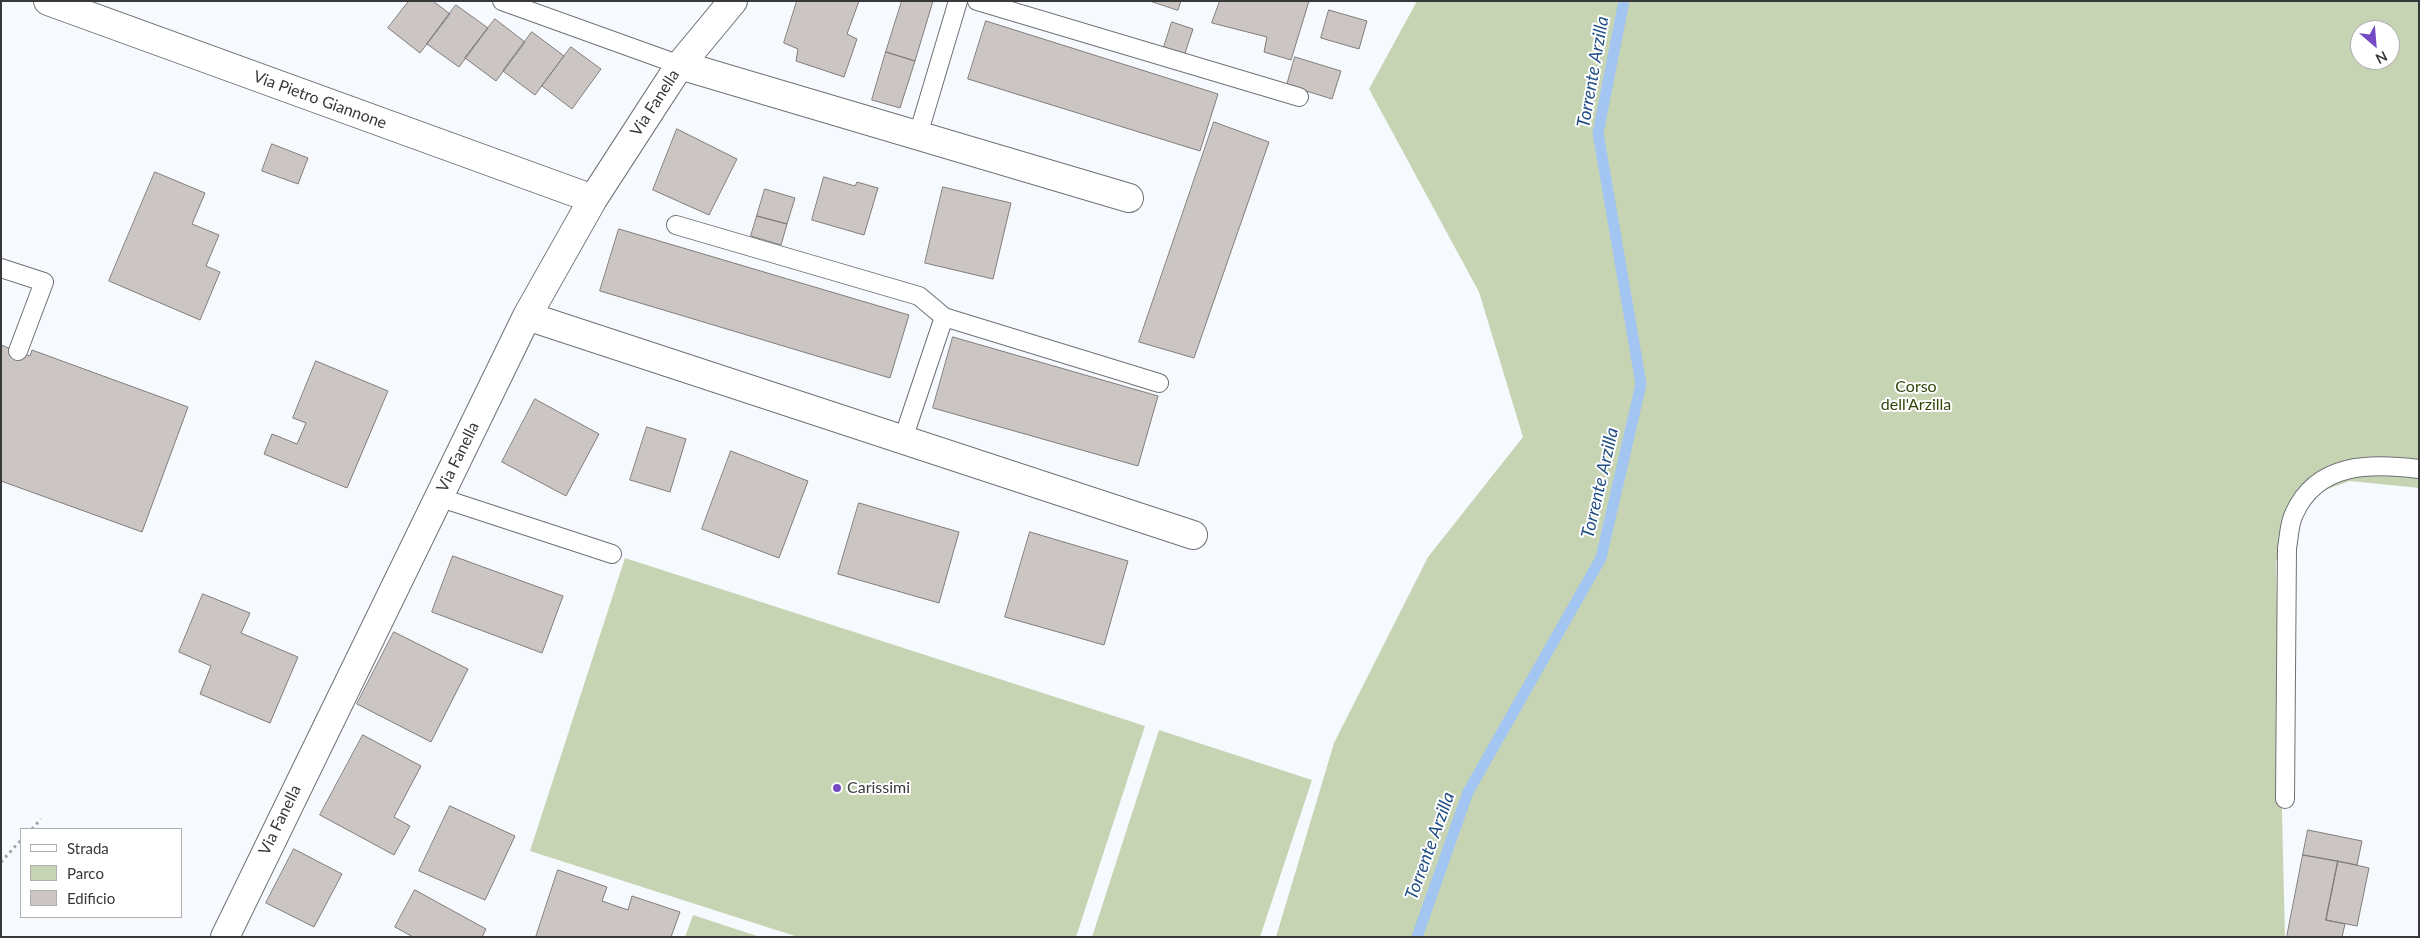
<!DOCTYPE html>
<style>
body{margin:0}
#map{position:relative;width:2420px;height:938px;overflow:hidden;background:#f6fafe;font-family:Lato,sans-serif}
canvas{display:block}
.frame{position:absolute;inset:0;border:2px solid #363839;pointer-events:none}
.legend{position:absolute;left:20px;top:828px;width:162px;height:90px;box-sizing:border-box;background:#fff;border:1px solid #afafb0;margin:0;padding:6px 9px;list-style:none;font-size:15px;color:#363839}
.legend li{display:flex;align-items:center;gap:10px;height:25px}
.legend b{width:25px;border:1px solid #afafb0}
.north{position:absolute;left:2350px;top:20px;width:50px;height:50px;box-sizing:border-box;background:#fff;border:1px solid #afafb0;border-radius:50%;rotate:153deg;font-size:14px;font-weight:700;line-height:20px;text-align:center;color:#363839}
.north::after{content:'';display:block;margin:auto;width:18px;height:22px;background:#744bc4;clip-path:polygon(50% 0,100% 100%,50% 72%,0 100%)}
</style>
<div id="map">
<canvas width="2420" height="938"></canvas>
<div class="frame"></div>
<ul class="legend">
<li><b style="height:6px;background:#fff"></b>Strada</li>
<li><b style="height:14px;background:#c7d4b4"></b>Parco</li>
<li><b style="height:14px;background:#cbc6c4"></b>Edificio</li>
</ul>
<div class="north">N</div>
</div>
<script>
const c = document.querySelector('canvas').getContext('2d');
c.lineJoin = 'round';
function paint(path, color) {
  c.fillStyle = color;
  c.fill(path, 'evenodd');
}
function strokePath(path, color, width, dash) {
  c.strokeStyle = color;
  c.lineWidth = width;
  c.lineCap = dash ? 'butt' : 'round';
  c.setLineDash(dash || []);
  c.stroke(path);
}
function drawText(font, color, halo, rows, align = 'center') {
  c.font = font + ' Lato,sans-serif';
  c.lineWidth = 4;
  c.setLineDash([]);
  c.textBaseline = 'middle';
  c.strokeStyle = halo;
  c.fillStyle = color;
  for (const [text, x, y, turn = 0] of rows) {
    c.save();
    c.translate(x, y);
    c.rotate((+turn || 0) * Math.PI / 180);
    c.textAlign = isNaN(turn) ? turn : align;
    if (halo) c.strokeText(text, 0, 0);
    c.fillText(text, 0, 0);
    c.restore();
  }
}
paint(new Path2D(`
 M1417,1H2419V488L2350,481L2300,499L2276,562L2285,937H1276L1334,743L1428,557L1523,437L1479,292L1369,89ZM2360,30H2390V60H2360Z
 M625,558L1145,726L1076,937H798L530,851Z
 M1159,730L1312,780L1260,937H1092Z
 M693,915L760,937H685Z`), '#c7d4b4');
strokePath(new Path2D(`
 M1417,937L1468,792L1601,558L1641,384L1598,133L1624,1`), '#a2c5f1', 11);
const building = new Path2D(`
 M409,1H433L450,14L420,53L388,28Z
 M797,1H859L847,34L857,39L844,77L796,61L798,49L784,43Z
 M902,1H933L915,61L886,52Z
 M1150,1H1181L1178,10Z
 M1220,1H1309L1291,60L1264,52L1267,37L1212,23Z
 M456,5L488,28L459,67L427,44Z
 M1329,10L1367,21L1359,49L1321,38Z
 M495,19L525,42L496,81L465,58Z
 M986,21L1218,94L1200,151L968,79Z
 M1172,22L1193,29L1184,56L1163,50Z
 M532,32L564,56L535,95L503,71Z
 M571,47L601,69L572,109L542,86Z
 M886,52L915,61L900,108L872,100Z
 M1295,57L1341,71L1332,99L1287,85Z
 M1214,122L1269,142L1194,358L1139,342Z
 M677,129L737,159L709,215L653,190Z
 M272,144L308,158L298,184L262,171Z
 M155,172L205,193L192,224L219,235L206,266L220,272L200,320L109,281Z
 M824,177L855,186L857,182L878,188L864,235L812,220Z
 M943,187L1011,203L993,279L925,263Z
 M765,189L795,198L787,224L757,216Z
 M757,216L787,224L781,245L751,236Z
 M619,229L909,315L890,378L600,291Z
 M953,337L1158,396L1138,466L933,408Z
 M1,345L30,356L32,350L188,407L142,532L1,481Z
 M316,361L388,391L347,488L264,454L272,434L297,444L306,423L293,418Z
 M535,399L599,434L566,496L502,462Z
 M647,427L686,439L670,492L630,480Z
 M731,451L808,481L779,558L702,529Z
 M859,503L959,532L939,603L838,574Z
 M1030,532L1128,561L1104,645L1005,617Z
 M453,556L563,596L542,653L432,612Z
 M203,594L250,613L241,633L298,657L270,723L200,694L211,666L179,652Z
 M394,632L468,669L431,742L357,704Z
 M363,735L421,766L394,817L410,826L394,855L320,815Z
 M450,806L515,836L485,900L419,871Z
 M2308,830L2362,841L2357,865L2303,855Z
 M294,849L342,874L314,927L266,903Z
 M2303,855L2338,861L2326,920L2345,924L2342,937H2287Z
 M2338,861L2369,868L2357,926L2326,920Z
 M558,870L607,887L602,901L628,910L632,896L680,912L671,937H536Z
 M415,890L486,929L482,937H413L395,927Z`);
paint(building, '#cbc6c4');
strokePath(building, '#817c7a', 1);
const service = new Path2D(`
 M502,1L680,65
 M977,1L1299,97
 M918,135L958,1
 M676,225L919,296L944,317L1159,383
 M1,268L44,282L18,351
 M903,439L944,317
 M438,497L612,554
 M2285,799L2287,548C2289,538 2289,524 2294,514C2317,462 2371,463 2419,469`);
const minor = new Path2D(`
 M48,1L593,199
 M680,65L1129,198
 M527,316L1193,535
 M225,937L527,316L593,199L659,97L680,65L733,1`);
strokePath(service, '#6e7174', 20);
strokePath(minor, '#6e7174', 30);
strokePath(new Path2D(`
 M32,829L41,819
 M1,862L21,840`), '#9c9fa1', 3, [2.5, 4]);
strokePath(service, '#fff', 18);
strokePath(minor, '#fff', 28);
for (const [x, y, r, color] of [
 [837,788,5,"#744bc4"]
]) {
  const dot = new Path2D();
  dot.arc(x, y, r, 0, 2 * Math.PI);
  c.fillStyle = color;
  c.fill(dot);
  strokePath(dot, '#fff', 2);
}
drawText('16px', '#363839', '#fff', [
 ["Via Pietro Giannone",320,100,20],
 ["Via Fanella",655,103,-57],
 ["Via Fanella",458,457,-64],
 ["Via Fanella",280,820,-64]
]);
drawText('16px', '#31440a', '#fff', [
 ["Corso",1916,387],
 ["dell'Arzilla",1916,405]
]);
drawText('16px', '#363839', '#fff', [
 ["Carissimi",847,788]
], 'left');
drawText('italic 18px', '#214e84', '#fff', [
 ["Torrente Arzilla",1593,72,-80],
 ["Torrente Arzilla",1600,483,-77],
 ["Torrente Arzilla",1430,846,-70]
]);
</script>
